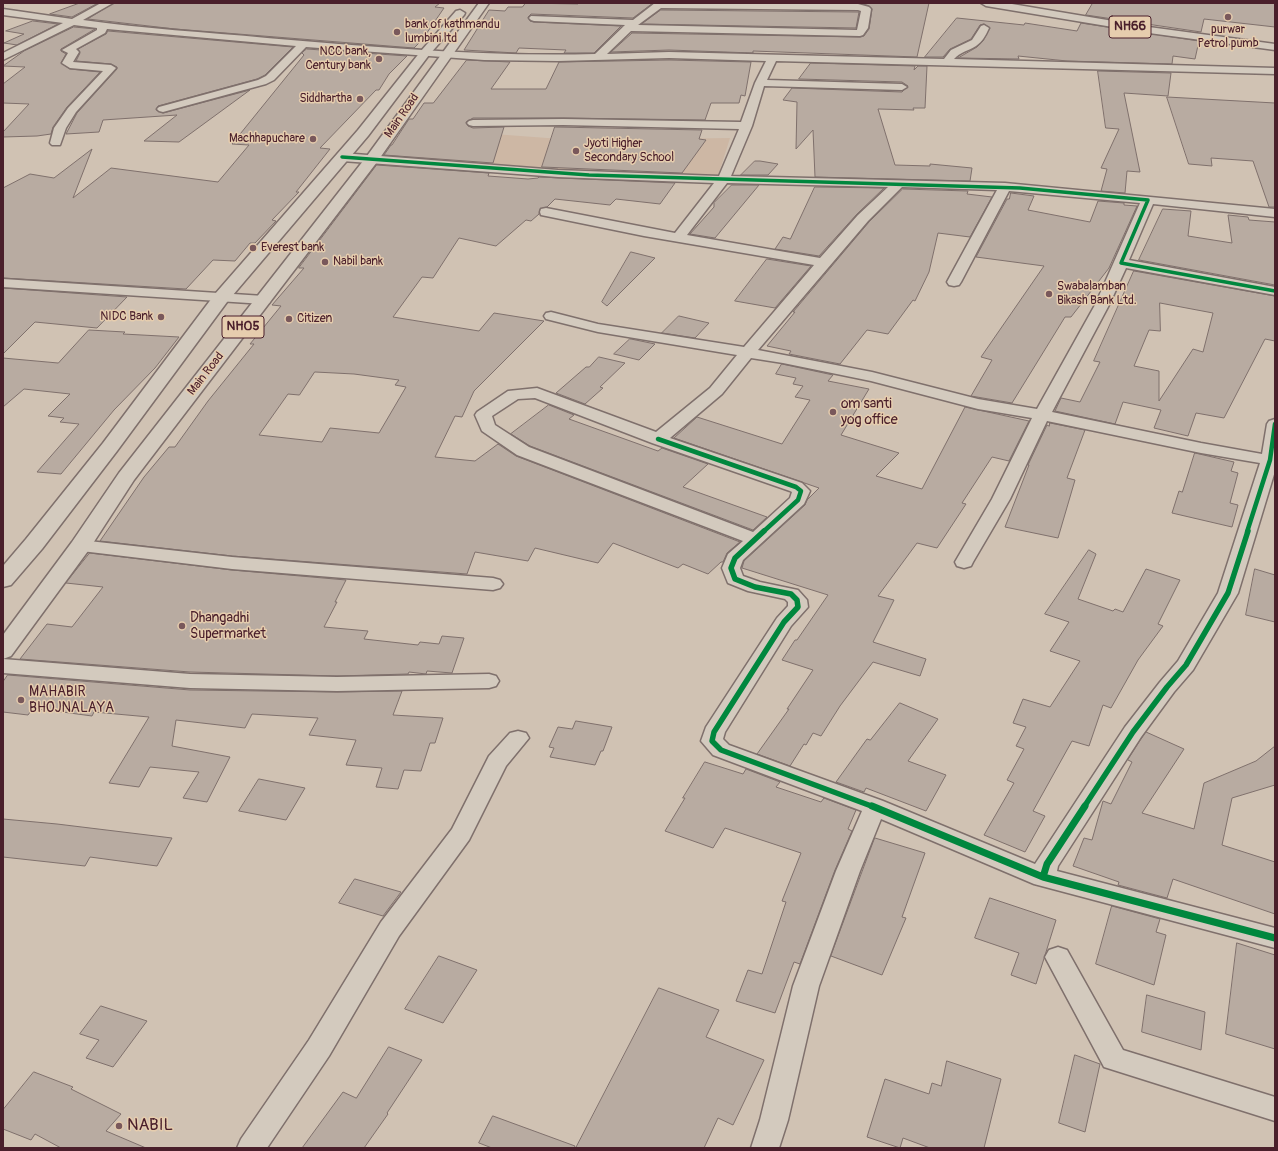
<!DOCTYPE html>
<style>
body{margin:0}
#map{position:relative;width:1278px;height:1151px;overflow:hidden;background:#d0c2b3;font-family:Pangolin,sans-serif}
canvas{display:block}
.frame{position:absolute;inset:0;border:4px solid #4a1f2b;pointer-events:none}
</style>
<div id="map">
<canvas width="1278" height="1151"></canvas>
<div class="frame"></div>
</div>
<script>
const c = document.querySelector('canvas').getContext('2d');
c.lineJoin = 'round';
function paint(path, color) {
  c.fillStyle = color;
  c.fill(path, 'evenodd');
}
function strokePath(path, color, width, dash) {
  c.strokeStyle = color;
  c.lineWidth = width;
  c.lineCap = dash ? 'butt' : 'round';
  c.setLineDash(dash || []);
  c.stroke(path);
}
function drawText(font, color, halo, rows, align = 'center') {
  c.font = font + ' Pangolin,sans-serif';
  c.lineWidth = 3;
  c.setLineDash([]);
  c.textBaseline = 'middle';
  c.strokeStyle = halo;
  c.fillStyle = color;
  for (const [text, x, y, turn = 0] of rows) {
    c.save();
    c.translate(x, y);
    c.rotate((+turn || 0) * Math.PI / 180);
    c.textAlign = isNaN(turn) ? turn : align;
    if (halo) c.strokeText(text, 0, 0);
    c.fillText(text, 0, 0);
    c.restore();
  }
}
paint(new Path2D(`
 M440,130L574,140L730,138L718,176L505,168L418,162Z`), '#cdb7a4');
const building = new Path2D(`
 M80,3H98L72,17L50,14Z
 M114,3H440L435,7L444,8L422,40L414,48L175,29L88,19Z
 M526,3L578,4L579,3H653L633,18L531,14L528,17L530,21L534,22L621,26L594,53H564L566,50L519,48L516,53L464,50L489,10L505,11L508,7H522Z
 M860,3H929L917,57L753,51V53L669,50L611,52L632,33L860,37L864,36L869,29L872,9L869,6Z
 M1093,3H1275V27L1204,19L1201,32L1086,15Z
 M661,10L858,12H859L856,28L642,24Z
 M957,18L1024,25L1025,23L1077,31L1081,23L1199,41L1195,59L1173,56L1172,64L1067,61L1018,56L1019,59L958,58L977,47L983,41L990,28L984,24L980,25L971,39L950,49L943,57H925Z
 M33,21L58,24L17,45L4,43L24,34L6,31Z
 M74,27L95,29L61,49V51L66,54L61,63L70,69L100,72L67,107L53,127L51,134L37,136L3,137V132L29,104L3,103V84L25,67L3,66L24,51Z
 M108,31L293,47L265,75L257,79L158,106L156,110L163,113L250,90L179,142L144,141L177,115L103,120L99,132L66,134L77,113L117,69V67L111,64L76,61L80,53L78,49L106,34Z
 M307,49L407,56L389,74L379,90H376L320,148L330,149L296,192H299L272,220L276,221L255,243H250L235,261L213,260L186,289L3,278V188L30,174L54,178L92,149L73,198L111,168L218,182L249,145L232,144L304,55L302,53Z
 M467,60L510,62L491,89H546L559,62L669,60L751,62L745,96L741,95L739,103H711L705,120L563,118H473L466,122L468,126L473,128L504,127L493,163L384,155L391,145H392L409,119H413L424,103H433Z
 M811,63L915,66L914,70L918,66H927L925,108H913L914,110L878,109L895,165L930,166V164L972,168L970,181L815,177L813,130L796,149L797,102L783,100L792,88L902,92L908,86L902,82L799,79Z
 M1098,71L1171,73L1168,96L1124,93L1140,172L1127,171L1125,193L1101,191L1107,169L1101,168L1119,129L1106,128Z
 M1167,97L1275,103V207H1269L1253,161L1211,158L1212,166L1189,164Z
 M555,127L702,130L699,139L706,140L682,173L542,167Z
 M755,161H760L778,164L768,175H741Z
 M377,165L489,173L488,176L528,179L538,178L539,177L675,183L660,204L616,199L610,205L555,199L547,207L540,209L539,214L531,221L526,220L496,246L459,238L433,278L422,277L393,317L479,331L494,313L544,321L474,391L462,417L455,416L435,457L475,461L498,444L516,456L740,542L727,553L723,562H721L708,574L683,564L678,568L613,543L598,563L535,548L528,561L475,552L467,574L232,556L100,541L144,477L169,447H175L208,401L254,344H250L281,306L272,305L304,268H299ZM315,372L354,374L399,380L395,385L406,387L379,433L330,428L322,442L259,435L288,394L299,395Z
 M732,185H759L715,238L690,234L714,207V203Z
 M815,187L884,188L857,214L819,256L775,249L783,237L790,239Z
 M903,189L968,191L967,194L992,197L970,237L938,233L929,272L915,301L913,300L888,334L867,330L840,364L789,354L791,351L767,346L795,312H793L869,222Z
 M1011,193L1034,196L1028,210L1090,222L1098,201L1124,203V205L1137,206L1109,268L1071,317H1065L1012,403L971,396L992,360L981,357L1044,266L976,257L1007,199H1009Z
 M1163,209L1191,211L1188,236L1232,243L1228,215L1248,217L1249,220L1275,222V285L1139,260Z
 M631,252L655,258L607,306L602,302Z
 M767,259L811,266L775,308L735,301Z
 M1134,271L1275,296V341L1265,339L1224,418L1196,413L1188,436L1154,428L1161,410L1123,402L1115,424L1055,411L1061,398L1080,402L1100,362L1094,361ZM1160,303L1213,313L1203,352L1193,349L1159,401V371L1134,366L1149,330L1160,331Z
 M3,288L127,297L97,328L35,322L3,354Z
 M679,316L709,323L695,338L662,333Z
 M89,330L125,332L123,334L179,337L155,368L114,410L61,474L37,472L79,424L60,422L64,418L48,416L70,394L24,389L3,407V358L58,363Z
 M630,339H631L655,344L639,360L614,354Z
 M599,357L625,363L600,387L603,388L585,404L556,393L586,367H589Z
 M782,364L833,375L828,381L869,389L841,435L899,453L876,476L922,489L965,407L1029,421L1009,461L992,457L962,503L966,504L937,548L917,543L878,596L894,600L873,642L926,659L920,676L873,662L840,706L821,736L813,733L806,745L804,744L790,766L757,754L789,709H787L813,670L782,660L795,640H797L828,595L742,568L744,561L805,505L807,500L819,488L674,438L697,417L782,444L810,400L795,397L803,386L793,384L796,378L776,374Z
 M549,405L574,415L569,419L658,451L662,448L708,464L683,487L767,517L753,530L530,446L511,434Z
 M1050,423L1085,430L1067,478L1075,480L1058,538L1005,527L1029,465H1028L1047,425L1049,426Z
 M1195,453L1234,462L1231,471L1238,473L1230,503L1238,505L1232,527L1172,513L1179,491L1182,492Z
 M1089,550L1096,554L1078,599L1113,611L1115,609L1123,612L1146,569L1180,580L1158,624L1163,626L1138,660L1111,708L1103,705L1089,746L1072,741L1033,811L1045,816L1025,852L984,835L1014,783L1007,780L1024,749L1016,746L1026,727L1013,723L1023,699L1050,707L1080,661L1050,651L1069,622L1045,614Z
 M90,553L232,570L346,580L335,602H337L324,627L368,631L364,639L418,645L420,642L439,644L442,636L464,638L452,673L427,671L426,674L409,672L408,674L337,676L190,672L20,659L47,624L72,627L103,587L66,583Z
 M1255,569L1275,575V622L1246,615Z
 M8,675L190,690L337,692L402,691L393,715L443,718L435,743H430L421,771L404,770L398,789L376,787L382,768L346,765L356,740L309,735L318,718L252,714L245,728L176,720L172,746L230,757L207,802L183,798L199,772L150,767L139,787L109,783L149,717L94,712L92,716L33,708L28,715L3,712V682Z
 M900,703L938,719L908,761L946,775L926,811L866,788L864,792L836,782L867,739L870,740Z
 M576,721L612,727L603,751H601L595,765L550,757L554,748L549,747L558,727L572,729Z
 M1146,732L1184,749L1142,813L1194,829L1204,783L1256,761L1275,746V785L1232,798L1222,845L1275,862V914L1173,879L1167,898L1118,885L1119,882L1073,866L1084,838L1092,840L1103,801L1111,804L1132,762L1128,760Z
 M705,762L743,774L746,769L780,782L776,787L821,802L824,798L856,810L848,829L852,831L835,870L800,964L794,962L775,1013L736,1001L748,970L762,974L786,902L782,901L801,853L725,828L713,848L665,831L685,798H683Z
 M259,779L305,788L286,820L239,811Z
 M3,819L57,824L172,838L157,866L90,857L85,866L3,857Z
 M875,838L925,853L902,917L906,918L882,975L831,956Z
 M355,879L401,892L383,916L339,903Z
 M990,898L1056,920L1036,984L1011,975L1019,953L975,938Z
 M1112,906L1160,919L1156,932L1166,935L1154,985L1096,964Z
 M1237,943L1275,955V1049L1226,1034Z
 M439,956L477,970L443,1023L405,1009Z
 M659,988L719,1010L706,1037L764,1060L733,1125L718,1118L704,1148H576Z
 M1147,995L1205,1012L1201,1050L1142,1032Z
 M101,1006L147,1021L113,1067L86,1058L99,1040L80,1034Z
 M389,1047L422,1060L387,1113L388,1114L364,1148H302L343,1092L356,1098Z
 M1075,1055L1100,1064L1085,1132L1059,1123Z
 M947,1061L1001,1079L984,1148H930L903,1138L900,1148L867,1137L885,1079L929,1094L932,1083L941,1086Z
 M34,1072L73,1087L71,1089L121,1114L106,1131L146,1148H61L35,1134L31,1140L3,1129V1110Z
 M493,1116L575,1146L574,1148H492L479,1143Z`);
paint(building, '#b8aba1');
strokePath(building, '#7f706c', 1);
const street = new Path2D(`
 M101,3H113L83,20C144,29 206,32 267,38C376,47 486,57 595,54L625,25L534,21L531,20L529,18L531,16L633,20L655,3L858,4L869,7L871,9L868,28L863,35L860,36L631,31L607,54L669,52L944,59L951,50L972,40L981,26L984,25L989,28C986,35 982,42 976,46C968,51 960,52 954,59L1275,68V74L776,61L767,80L902,84L907,87L902,90L764,86L752,126L731,176L1005,183L1275,209V217L1153,204L1129,260L1275,287V295L1126,268L1109,305L1052,412L1201,443L1262,454L1267,424L1269,421L1275,419V471L1238,593L1193,670L1174,692L1141,737L1058,866L1057,871L1275,928V948L1034,884L881,819L860,871L819,986L788,1120L779,1148H751L760,1120L793,986L836,871L862,811L713,755L701,741L706,727L777,618L788,606V602L785,599L748,591L728,583L722,568L728,554L743,541L517,455L482,431L475,415L477,412L508,391L537,388L656,432L710,388L737,355L598,332L546,319L544,316L546,313L551,312L598,324L744,347L814,265L644,236L546,216L541,215L540,212L541,209L546,208L675,233L714,183L558,177L342,161L338,160L336,157L338,154L342,153L558,170L719,176L739,129L563,125L473,126L469,125L467,123L469,121L473,120L563,119L741,122L755,83L766,61L669,58L558,61L484,60L306,47L274,80L266,84L163,112L159,111L157,109L159,107L258,80L266,76L296,46L107,29L105,33L76,49L79,52L73,62L111,65L116,68L76,112L66,128L60,145H52L50,143L54,128L68,108L103,71L70,68L62,63L68,53L62,50L97,30V28L74,25L3,60V53L63,23L3,15V9L72,19ZM661,8L858,10L861,11L857,30L638,25ZM727,183L888,187L858,215L820,258L687,235ZM902,187L997,190L947,282L949,285L954,286L959,285L961,282L1009,191L1140,203L1095,305L1037,409L978,399L872,372L758,350L868,221ZM751,358L783,363L871,381L978,409L1032,418L992,499L955,562L957,566L964,568L971,566L973,562L1010,499L1047,421L1201,453L1260,463L1218,593L1178,661L1160,682L1125,727L1035,864L883,801L729,745L723,739L725,732L791,626L808,607L807,600L798,590L760,582L743,576L740,568L743,560L804,504L810,491L802,483L670,438L722,394ZM535,398L652,443L790,491L792,492L790,498L753,532L529,447L495,425L492,416L518,399Z
 M3,279L264,296L269,297L271,300L269,303L264,304L3,287Z
 M80,540L232,557L493,578L500,580L503,584L500,588L493,590L232,569L73,550L71,546L73,542Z
 M3,659L190,674L337,677L489,674L496,676L499,681L496,686L489,688L337,691L190,688L3,673Z
 M518,731L526,733L529,738L506,766L469,840L399,936L329,1056L267,1148H237L241,1139L309,1040L381,922L452,829L489,756L510,733Z
 M1058,947L1067,950L1123,1050L1275,1097V1121L1104,1067L1045,957L1049,950Z`);
const primary = new Path2D(`
 M479,3H489L377,162L134,480L88,551L11,656L3,659V635L72,542L119,473L367,156Z
 M460,10L465,13L464,15L429,55L368,136L227,302L117,451L42,549L11,585L3,587V566L26,539L103,443L215,294L358,130L421,51L456,11Z`);
const highway = new Path2D(`
 M981,3H1006L1149,27L1275,44V50L1149,33L986,6Z`);
strokePath(street, '#7f706c', 3);
strokePath(primary, '#7f706c', 3);
strokePath(highway, '#7f706c', 3);
paint(street, '#d3cabe');
paint(primary, '#d3cabe');
paint(highway, '#d3cabe');
strokePath(new Path2D(`
 M342,157L589,175L1020,188L1148,200L1121,263L1275,291`), '#00873e', 3.5);
strokePath(new Path2D(`
 M658,439L796,487L801,491L798,500L763,532
 M1247,532L1270,460L1275,424`), '#00873e', 4.5);
strokePath(new Path2D(`
 M764,531L735,558L731,568L735,579L755,587L791,594L797,600L798,607L784,622L714,732L712,741L721,750L874,807
 M1084,807L1133,732L1167,687L1186,665L1228,593L1248,531`), '#00873e', 5.5);
strokePath(new Path2D(`
 M872,806L1043,877
 M1085,806L1047,864L1043,877L1275,938`), '#00873e', 7);
for (const [x, y, r, color] of [
 [1228,17,4,"#79585b"],
 [397,32,4,"#79585b"],
 [379,59,4,"#79585b"],
 [360,99,4,"#79585b"],
 [313,139,4,"#79585b"],
 [576,151,4,"#79585b"],
 [253,248,4,"#79585b"],
 [325,262,4,"#79585b"],
 [1049,294,4,"#79585b"],
 [161,317,4,"#79585b"],
 [289,319,4,"#79585b"],
 [833,412,4,"#79585b"],
 [182,626,4,"#79585b"],
 [21,700,4,"#79585b"],
 [119,1126,4,"#79585b"]
]) {
  const dot = new Path2D();
  dot.arc(x, y, r, 0, 2 * Math.PI);
  c.fillStyle = color;
  c.fill(dot);
  strokePath(dot, '#e6cdae', 1.5);
}
drawText('12px', '#4a1f2b', '#e6cdae', [
 ["bank of kathmandu",405,25],
 ["lumbini ltd",405,39],
 ["purwar",1228,30,"center"],
 ["Petrol pumb",1228,44,"center"],
 ["NCC bank,",371,52,"right"],
 ["Century bank",371,66,"right"],
 ["Siddhartha",352,99,"right"],
 ["Machhapuchare",305,139,"right"],
 ["Jyoti Higher",584,144],
 ["Secondary School",584,158],
 ["Everest bank",261,248],
 ["Nabil bank",333,262],
 ["Swabalamban",1057,287],
 ["Bikash Bank Ltd.",1057,301],
 ["NIDC Bank",153,317,"right"],
 ["Citizen",297,319]
], 'left');
drawText('12px', '#4a1f2b', '#e6cdae', [
 ["Main Road",402,116,-55],
 ["Main Road",206,374,-52]
]);
for (const [x, y, w] of [
 [1130,27,42],
 [243,327,42]
]) {
  const box = new Path2D();
  box.roundRect(x - w / 2, y - 11, w, 22, 3);
  c.fillStyle = '#e6cdae';
  c.fill(box);
  strokePath(box, '#4a1f2b', 1);
}
drawText('bold 13px', '#4a1f2b', null, [
 ["NH66",1130,27],
 ["NH05",243,327]
]);
drawText('14px', '#4a1f2b', '#e6cdae', [
 ["om santi",841,404],
 ["yog office",841,420],
 ["Dhangadhi",190,618],
 ["Supermarket",190,634],
 ["MAHABIR",29,692],
 ["BHOJNALAYA",29,708]
], 'left');
drawText('17px', '#4a1f2b', '#e6cdae', [
 ["NABIL",127,1126]
], 'left');
</script>
